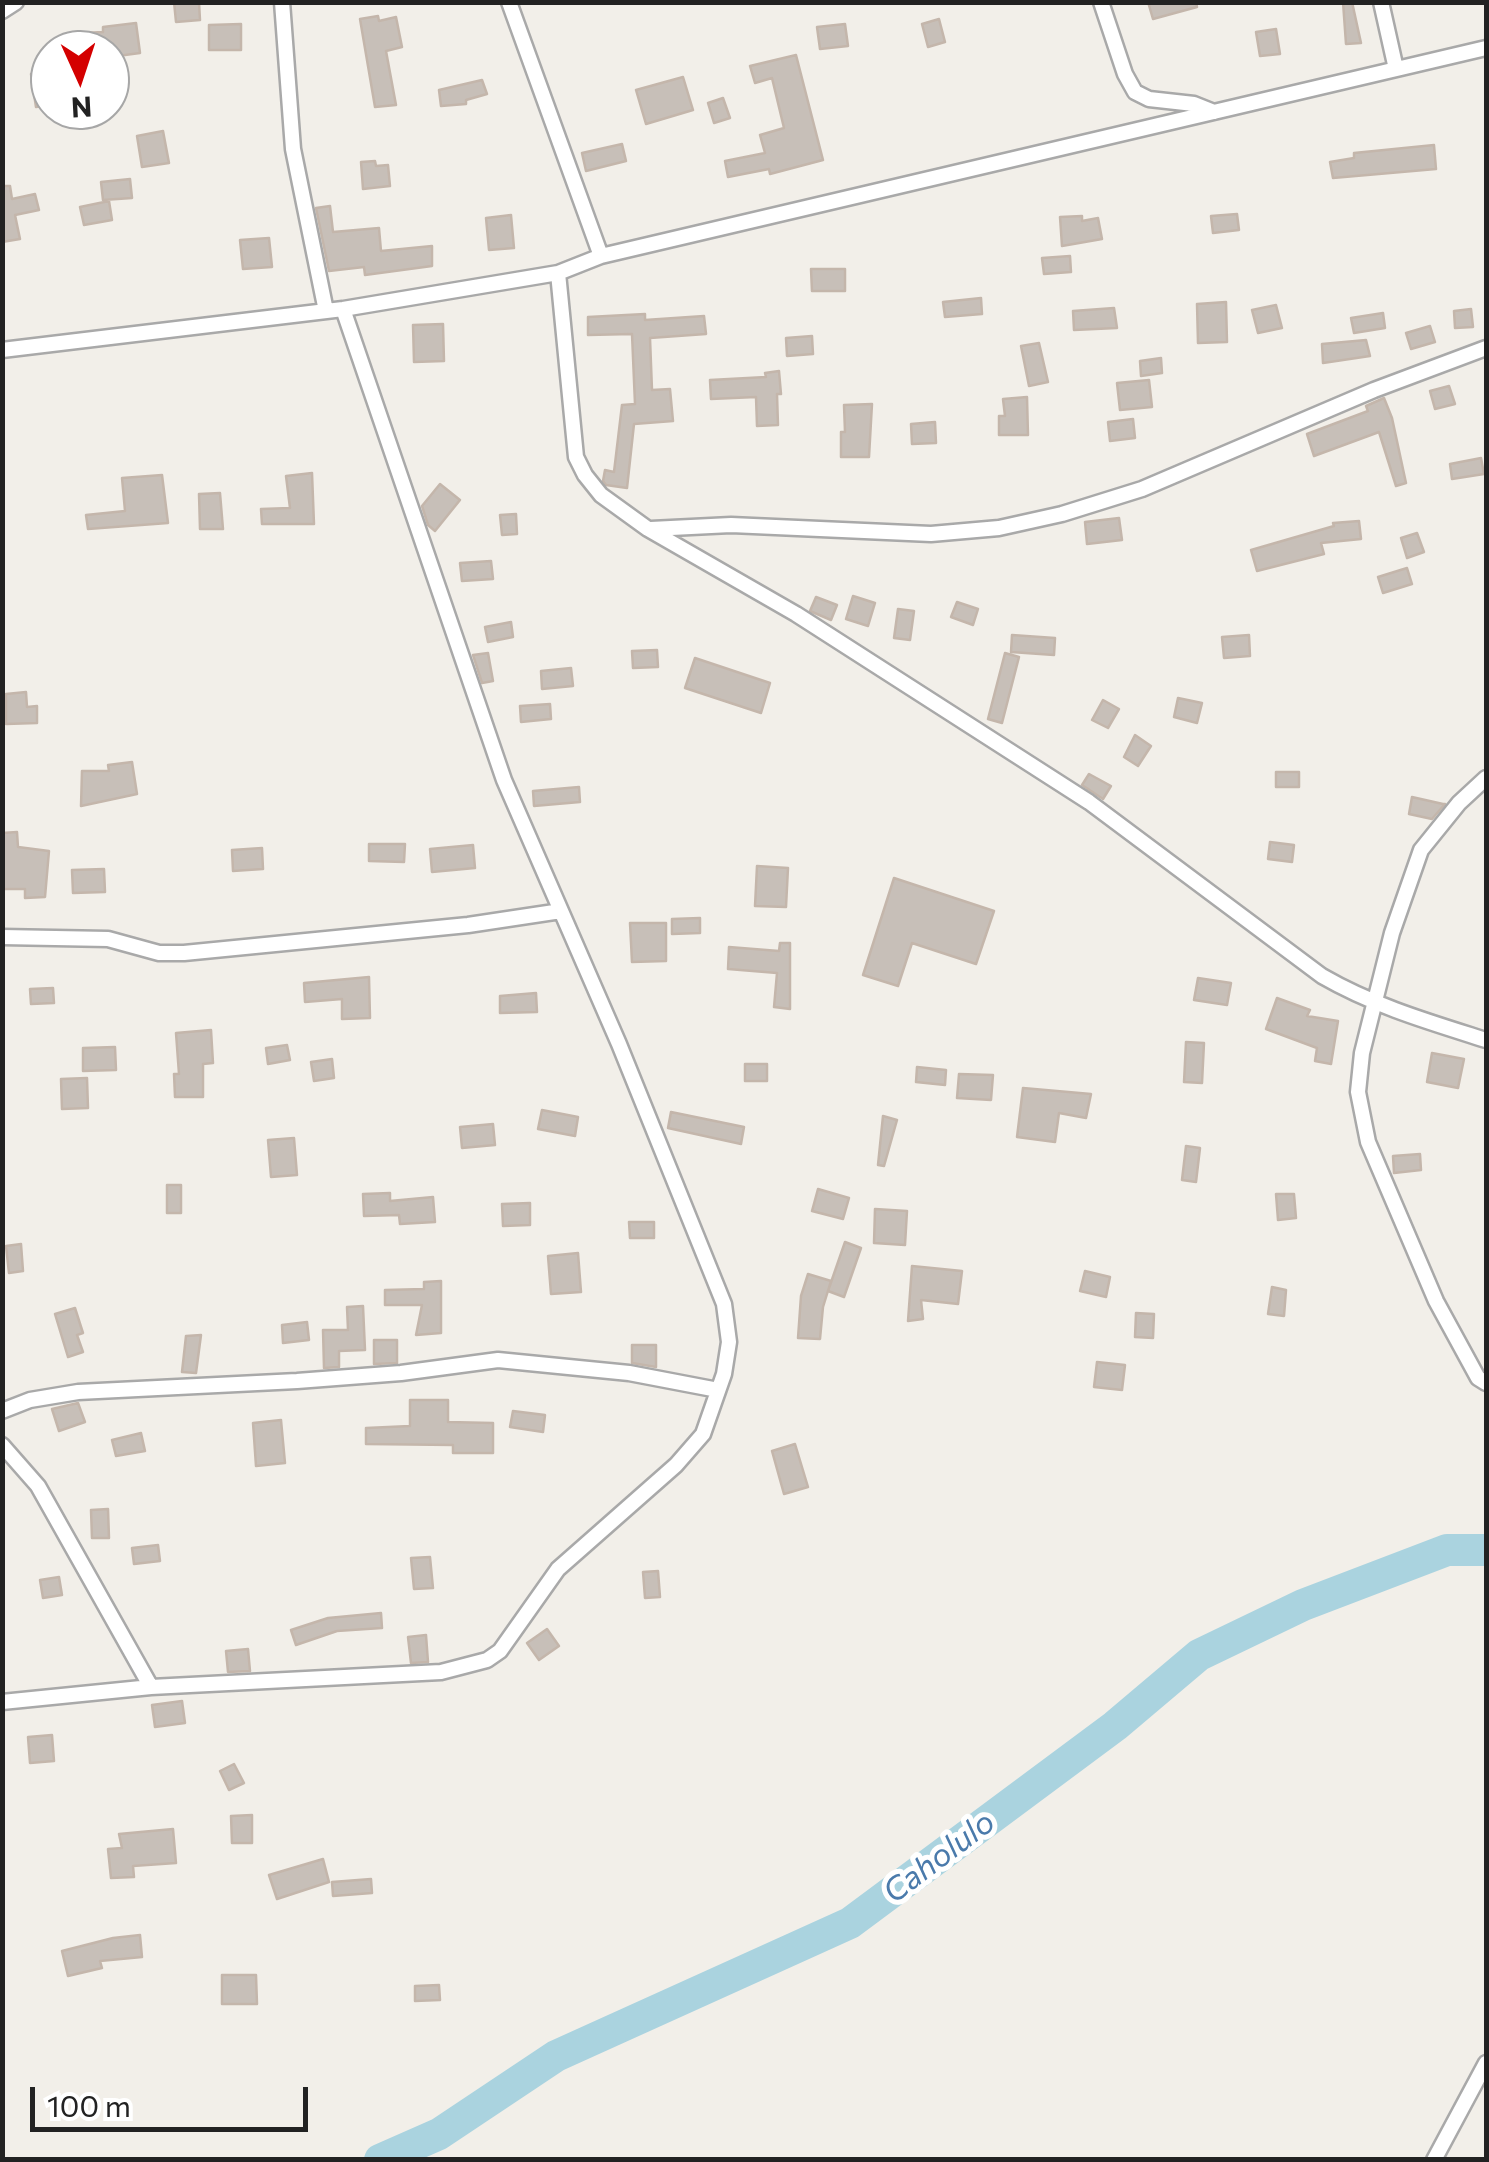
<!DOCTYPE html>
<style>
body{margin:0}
#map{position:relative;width:1489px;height:2162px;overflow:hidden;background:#f2efe9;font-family:Commissioner,sans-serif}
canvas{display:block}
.frame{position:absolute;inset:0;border:5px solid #222;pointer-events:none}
.north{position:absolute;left:30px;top:30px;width:100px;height:100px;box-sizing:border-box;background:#fff;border:2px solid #a7a7a7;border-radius:50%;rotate:177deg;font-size:28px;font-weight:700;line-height:40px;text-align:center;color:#222}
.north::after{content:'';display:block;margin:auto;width:35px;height:45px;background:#d40000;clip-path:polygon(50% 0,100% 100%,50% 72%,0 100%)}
.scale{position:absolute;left:30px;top:2087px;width:278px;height:45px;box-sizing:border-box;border:5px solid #222;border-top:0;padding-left:12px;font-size:30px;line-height:35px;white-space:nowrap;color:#222;-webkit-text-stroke:8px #fff;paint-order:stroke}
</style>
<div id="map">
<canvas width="1489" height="2162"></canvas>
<div class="frame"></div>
<div class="north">N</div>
<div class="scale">100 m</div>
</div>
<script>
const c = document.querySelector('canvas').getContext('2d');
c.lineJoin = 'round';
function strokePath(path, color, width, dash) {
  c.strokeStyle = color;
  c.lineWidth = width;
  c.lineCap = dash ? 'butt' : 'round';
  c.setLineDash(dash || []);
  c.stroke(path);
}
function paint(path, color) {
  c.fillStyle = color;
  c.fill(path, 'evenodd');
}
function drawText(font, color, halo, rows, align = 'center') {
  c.font = font + ' Commissioner,sans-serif';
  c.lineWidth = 10;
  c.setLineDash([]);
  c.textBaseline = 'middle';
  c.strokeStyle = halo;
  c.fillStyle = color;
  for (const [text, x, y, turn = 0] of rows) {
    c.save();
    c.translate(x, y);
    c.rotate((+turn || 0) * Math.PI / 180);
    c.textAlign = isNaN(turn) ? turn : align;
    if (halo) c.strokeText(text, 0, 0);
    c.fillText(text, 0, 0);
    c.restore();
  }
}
strokePath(new Path2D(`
 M380,2160L439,2134L556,2056L850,1923L1115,1726L1199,1655L1303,1605L1447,1550H1486`), '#aad3df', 32);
const building = new Path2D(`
 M174,2H199L200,20L176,22Z
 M1148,2H1196L1197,7L1153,19Z
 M1343,2H1352L1361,43L1346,44Z
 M378,16L379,21L396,17L402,47L386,51L396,105L375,107L360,19Z
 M939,19L945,42L928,47L922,24Z
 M136,23L140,53L110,57V50H84L83,33L103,32V27Z
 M241,24V50H209V25Z
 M845,24L848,46L820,49L817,27Z
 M1276,29L1280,54L1260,56L1256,32Z
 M796,55L823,160L770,174L769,169L728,177L725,161L765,153L760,135L784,128L772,78L755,83L750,66Z
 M47,72L50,105L36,107L31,74Z
 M683,77L693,110L646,124L636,90Z
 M482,80L487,94L466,100V104L441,106L439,90Z
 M723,98L730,118L714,123L708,103Z
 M163,131L169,163L142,167L137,136Z
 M622,144L626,161L586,171L582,153Z
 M1434,145L1436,169L1333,178L1330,162L1354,158V153Z
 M375,161L376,166L388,165L390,186L363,189L361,162Z
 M130,179L132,198L103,200L101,182Z
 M2,186H10L12,199L35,194L39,210L15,215L20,239L2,242Z
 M109,201L112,220L84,225L80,207Z
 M330,206L333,232L379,228L381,251L432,246V266L365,275L364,267L329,271L316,208Z
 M1237,214L1239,230L1213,233L1211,216Z
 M511,215L514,248L489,250L486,218Z
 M1082,216V221L1098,218L1102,239L1062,246L1060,217Z
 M269,238L272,267L243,269L240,240Z
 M1070,256L1071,272L1044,274L1042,258Z
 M811,269H845V291H812Z
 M981,298L982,314L945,317L943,302Z
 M1226,302L1227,342L1198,343L1197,304Z
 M1276,305L1282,328L1258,333L1252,310Z
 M1114,308L1117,328L1074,330L1073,311Z
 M1471,309L1473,327L1455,328L1454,311Z
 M1383,313L1385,328L1354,333L1351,318Z
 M645,314V320L704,316L706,334L650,338L652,390L670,389L673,421L634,424L627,488L606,485L603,481L605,470L614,472L622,405L635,404L632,334L588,335V317Z
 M443,324L444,361L414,362L413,325Z
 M1430,326L1435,342L1411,349L1406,333Z
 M812,336L813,354L787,356L786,338Z
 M1366,340L1370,356L1323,363L1322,344Z
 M1039,343L1048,382L1029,386L1021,346Z
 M1161,358L1162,373L1141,376L1140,361Z
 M779,371L781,394H777L778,425L757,426L756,397L711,399L710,380L766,377L765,373Z
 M1149,380L1152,407L1120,410L1117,383Z
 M1449,386L1455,404L1435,409L1430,391Z
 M1027,397L1028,435H999V416H1005L1003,399Z
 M1384,398L1392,418L1406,483L1396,486L1379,432L1314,456L1307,434L1368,411L1366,406Z
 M872,404L869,457H841V432H845L844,405Z
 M1133,419L1135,438L1110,441L1108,422Z
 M935,422L936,443L912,444L911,424Z
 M1481,458L1484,474L1452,479L1450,464Z
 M312,473L314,524H262L261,509L290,508L286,476Z
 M162,475L168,523L88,529L86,515L125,511L122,478Z
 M440,484L460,500L435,531L428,525L422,506Z
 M220,493L223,529H200L199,494Z
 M516,514L517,534L502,535L500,515Z
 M1119,518L1122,540L1087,544L1085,522Z
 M1359,521L1361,539L1321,543L1324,554L1257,571L1251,550L1334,526L1333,523Z
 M1417,533L1424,552L1407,558L1401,538Z
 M491,561L493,579L462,581L460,563Z
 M1407,568L1412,584L1383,593L1378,577Z
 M853,596L875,603L868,626L846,619Z
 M816,597L837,605L831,620L810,611Z
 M957,602L978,609L973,625L951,617Z
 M898,609L914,611L910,640L894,638Z
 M511,622L513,637L488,642L485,627Z
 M1012,635L1055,638L1054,655L1011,652Z
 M1249,635L1250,656L1224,658L1222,637Z
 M657,650L658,667L633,668L632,651Z
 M488,653L493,681L482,683L473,655Z
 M1005,653L1019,657L1002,723L988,719Z
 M695,658L770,683L761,713L685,688Z
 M571,668L573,686L542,689L541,671Z
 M26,692L27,707L37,706V723L6,724V694Z
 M1178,698L1202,703L1197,723L1174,717Z
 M1103,700L1119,709L1108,728L1092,720Z
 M550,704L551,719L521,722L520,706Z
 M1135,735L1151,746L1138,766L1124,757Z
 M132,762L137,794L81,806L82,771H109L108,765Z
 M1276,772H1299V787H1276Z
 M1089,774L1111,786L1103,799L1082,785Z
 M579,787L580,802L534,806L533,791Z
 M1412,797L1443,804H1445L1432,819L1409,814Z
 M17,832L18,847L49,851L45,897L25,898V889H3L2,833Z
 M1270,842L1294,845L1292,862L1268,859Z
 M369,844H405L404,862L369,861Z
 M473,845L475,868L432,872L430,849Z
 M262,848L263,869L233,871L232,850Z
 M757,866L788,868L786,907L755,906Z
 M104,869L105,892L73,893L72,870Z
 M894,878L994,911L976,964L912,943L898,986L863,975Z
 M700,918V933L672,934V919Z
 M630,923H666V961L632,962Z
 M780,943H790V1009L774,1007L777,973L728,969L729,947L779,951Z
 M369,977L370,1018L342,1019V999L305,1002L304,983Z
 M1198,978L1231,983L1227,1005L1194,1000Z
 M53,988L54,1003L31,1004L30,989Z
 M536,993L537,1012L500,1013V996Z
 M1277,998L1310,1010L1307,1016L1338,1021L1331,1064L1315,1061L1317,1048L1266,1029Z
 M211,1030L213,1063L203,1064V1097H175L174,1074H179L176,1033Z
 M1186,1042L1204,1043L1202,1083L1184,1082Z
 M287,1045L290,1060L268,1064L266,1048Z
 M115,1047L116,1070L83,1071V1048Z
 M1432,1053L1464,1059L1458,1088L1427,1082Z
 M332,1059L334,1078L314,1081L311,1062Z
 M745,1064H767V1081H745Z
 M917,1067L946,1070L945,1085L916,1082Z
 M959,1074L993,1075L991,1100L957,1098Z
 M87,1078L88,1108L62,1109L61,1079Z
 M1023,1088L1091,1094L1086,1118L1059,1113L1055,1142L1017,1137Z
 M542,1110L578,1117L575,1136L538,1129Z
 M671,1112L744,1127L741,1144L668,1128Z
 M883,1116L897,1120L884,1166L878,1165Z
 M493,1124L495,1145L462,1148L460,1127Z
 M294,1138L297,1175L271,1177L268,1140Z
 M1186,1146L1200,1148L1196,1182L1182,1180Z
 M1420,1154L1421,1170L1394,1173L1393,1156Z
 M167,1185H181V1213H167Z
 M818,1189L849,1198L843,1219L812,1211Z
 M390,1193V1201L433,1197L435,1222L400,1224L399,1215L364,1216L363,1194Z
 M1276,1194H1294L1296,1218L1278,1220Z
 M530,1203V1225L503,1226L502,1204Z
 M875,1209L907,1211L905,1245L874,1243Z
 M629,1222H654V1238H630Z
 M845,1242L861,1248L844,1297L828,1291Z
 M21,1244L23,1271L9,1273L6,1246Z
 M578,1253L581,1292L551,1294L548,1256Z
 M912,1266L962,1271L958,1304L921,1300L923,1319L908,1321Z
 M1085,1271L1110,1277L1106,1297L1080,1291Z
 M808,1274L831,1281L823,1307L820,1339L798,1338L801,1296Z
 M441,1281V1333L416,1335L422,1305H385V1290L424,1289V1282Z
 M1272,1287L1286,1290L1284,1316L1268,1314Z
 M363,1306L365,1350L339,1351V1367L324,1368L323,1330H348L347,1307Z
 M75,1308L83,1333L77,1335L83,1352L68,1357L55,1314Z
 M1136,1313L1154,1314L1153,1338L1135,1337Z
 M307,1322L309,1340L283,1343L282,1325Z
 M201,1335L196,1373L182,1372L186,1336Z
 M374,1340H397V1363L374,1364Z
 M632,1345H656V1367L632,1363Z
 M1097,1362L1125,1365L1122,1390L1094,1387Z
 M410,1400H448V1422L493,1423V1453H453V1445L366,1444V1428L410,1426Z
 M78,1403L85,1422L59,1431L52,1409Z
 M513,1411L545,1415L543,1432L510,1427Z
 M281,1420L285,1463L256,1466L253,1423Z
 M141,1433L145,1451L116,1456L112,1440Z
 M795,1444L808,1487L784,1494L772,1451Z
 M108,1509L109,1538H92L91,1510Z
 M158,1545L160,1561L134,1564L132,1548Z
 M430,1557L433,1588L414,1589L411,1558Z
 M658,1571L660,1597L645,1598L643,1572Z
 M59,1577L62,1595L43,1598L40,1580Z
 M381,1613L382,1628L337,1631L296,1645L291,1630L328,1618Z
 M547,1629L559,1646L539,1660L527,1643Z
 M426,1635L428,1662L411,1663L408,1637Z
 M248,1649L250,1671L228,1672L226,1651Z
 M182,1701L185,1723L155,1727L152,1705Z
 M52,1735L54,1761L30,1763L28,1737Z
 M234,1764L244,1783L229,1790L220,1771Z
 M252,1815V1843H232L231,1816Z
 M173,1829L176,1863L133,1866L134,1877L111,1878L108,1849L122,1848L119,1834Z
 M323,1859L329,1882L277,1899L269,1875Z
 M371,1879L372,1893L333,1896L332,1882Z
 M140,1935L142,1957L100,1961L102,1968L68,1976L62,1951L113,1938Z
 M222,1975H256L257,2004H222Z
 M439,1985L440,2000L415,2001V1986Z`);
paint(building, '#c7bfb8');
strokePath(building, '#c4b6ab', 2.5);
const street = new Path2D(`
 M282,2L293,149L326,311
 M509,2L601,256
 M1101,2L1125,74L1135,92L1149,99L1194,104L1214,112
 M1381,2L1396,69
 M2,11L16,2
 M558,273L576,457L585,475L601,495L648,529L796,614L1089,802L1322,976C1374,1006 1429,1022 1486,1040
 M2,350L343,309L558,273L601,256L1486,48
 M651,529L731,525L931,534L999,528L1062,514L1142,489L1374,390L1486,348
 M1486,778L1459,803L1421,850L1392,933L1362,1053L1358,1092L1368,1142L1436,1301L1478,1378L1486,1383
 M2,937L108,939L159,953H184L468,925L561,911
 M2,1411L30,1400L78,1392L297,1381L401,1373L498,1360L629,1373L718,1390
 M2,1445L38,1486L151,1687
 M2,1702L151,1687L441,1672L487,1660L500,1651L558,1569L676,1465L703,1434L724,1374L729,1342L724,1304L619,1044L504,780L343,309
 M1434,2160L1486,2063`);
strokePath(street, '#a9a9a9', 19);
strokePath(street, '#fff', 14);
drawText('italic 32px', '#4a7aab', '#fff', [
 ["Caholulo",939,1857,-37]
]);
</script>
